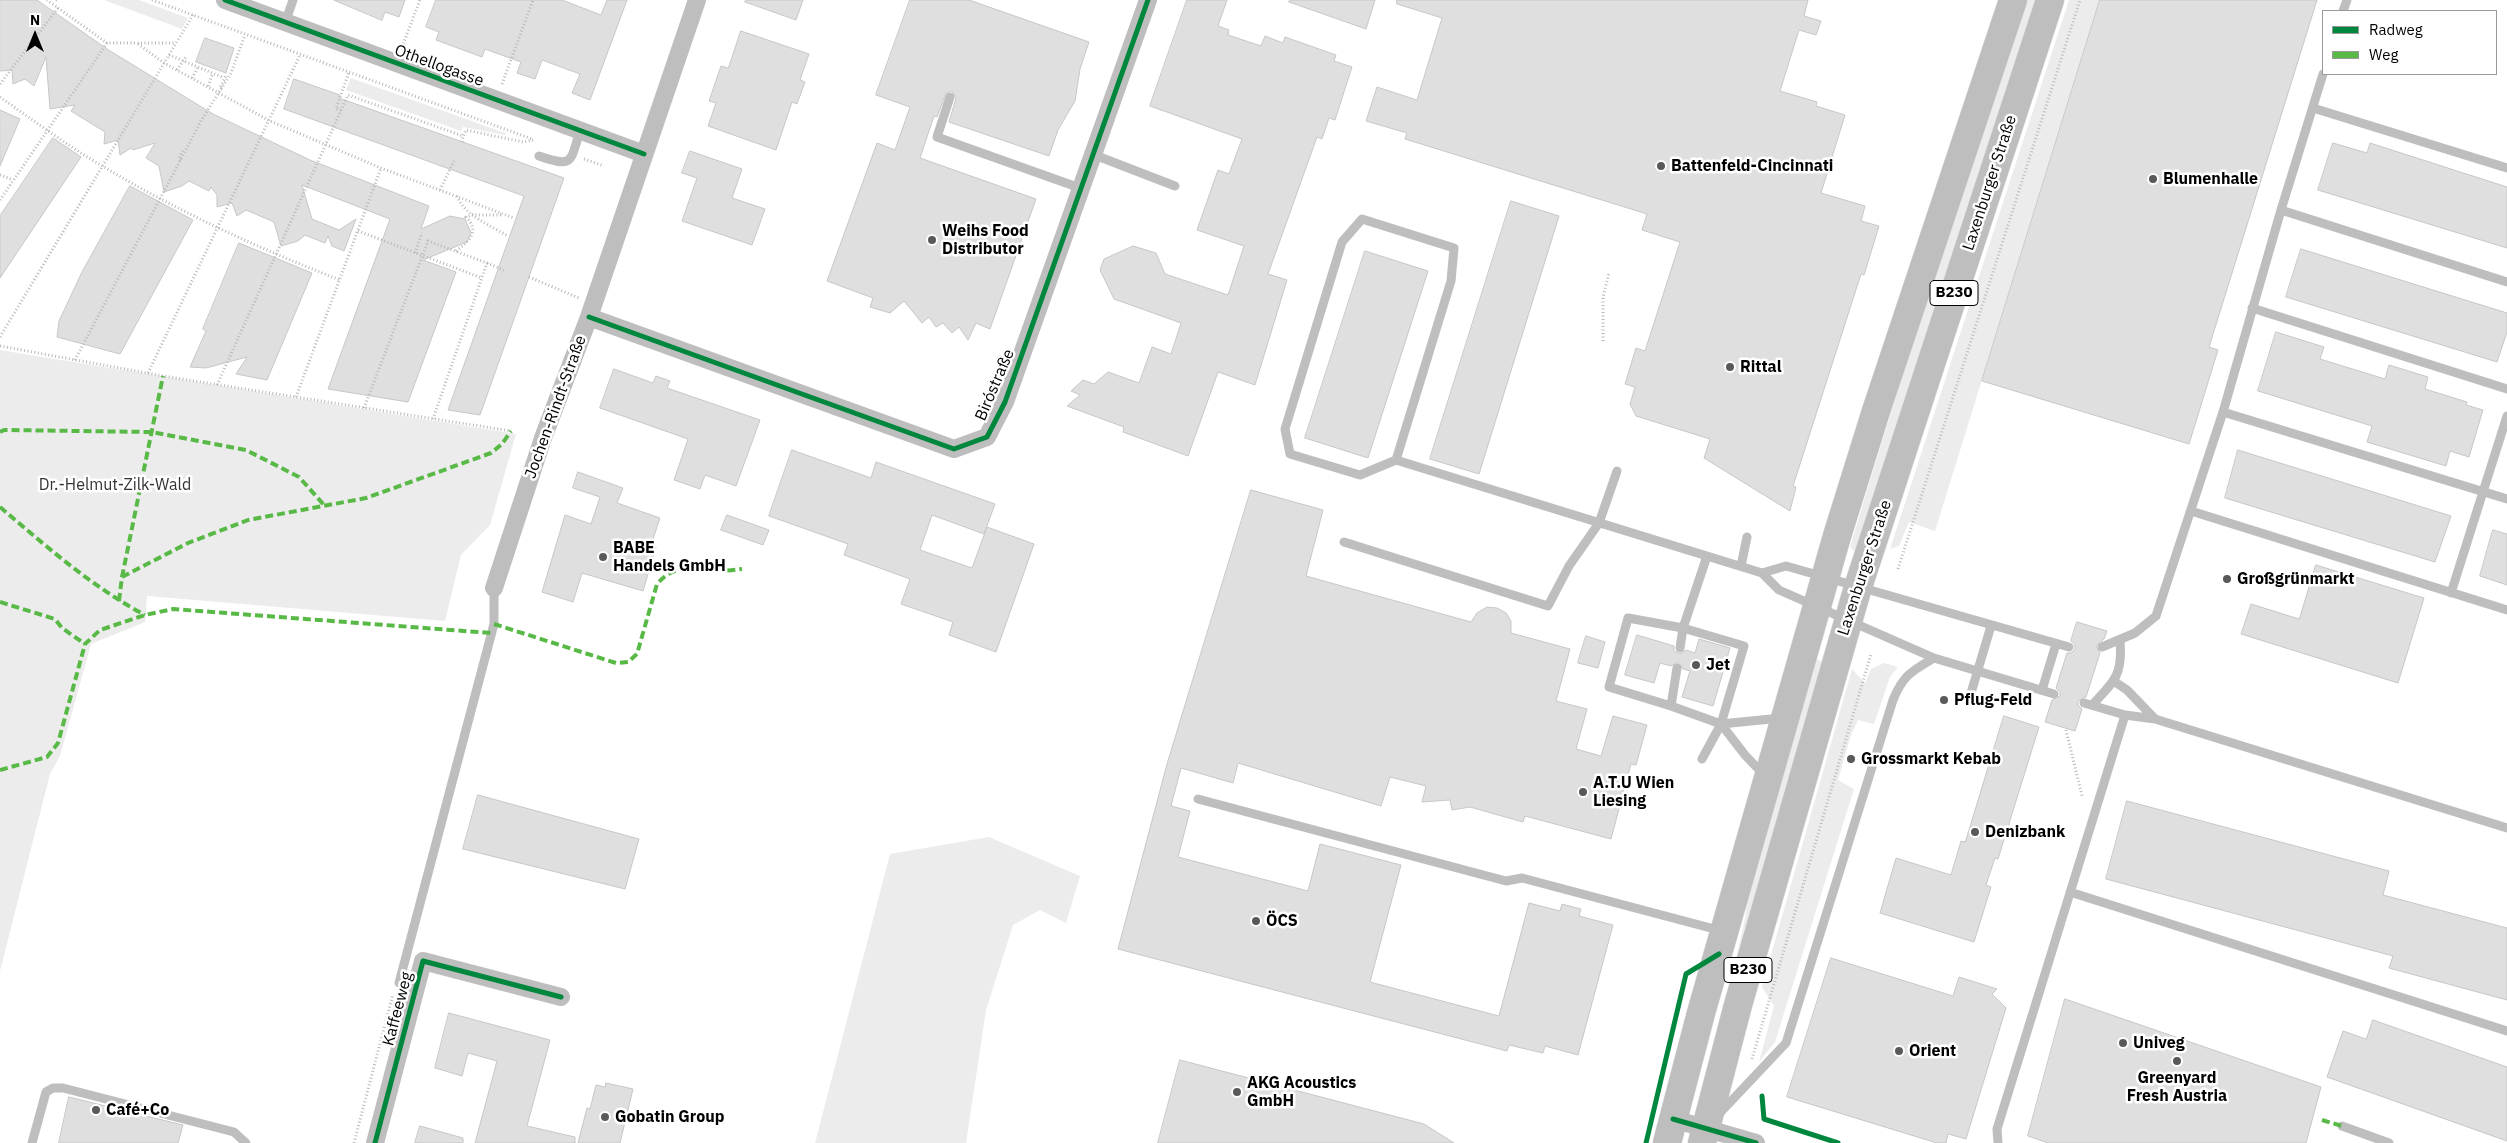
<!DOCTYPE html>
<meta charset="utf-8">
<style>
body{margin:0}
#map{position:relative;width:2507px;height:1143px;overflow:hidden;background:#fff;font-family:"IBM Plex Sans",sans-serif}
canvas{display:block}
.legend{position:absolute;left:2322px;top:10px;width:175px;height:65px;box-sizing:border-box;background:#fff;border:1px solid #999;margin:0;padding:6px 9px;list-style:none;font-size:15px;color:#000}
.legend li{display:flex;align-items:center;gap:10px;height:25px}
.legend b{width:25px;border:1px solid #999}
.north{position:absolute;left:10px;top:10px;width:50px;height:50px;-webkit-text-stroke:4px #fff;paint-order:stroke;rotate:0deg;font-size:14px;font-weight:700;line-height:20px;text-align:center;color:#000}
.north::after{content:'';display:block;margin:auto;width:18px;height:22px;background:#000;clip-path:polygon(50% 0,100% 100%,50% 72%,0 100%)}
</style>
<div id="map">
<canvas width="2507" height="1143"></canvas>
<ul class="legend">
<li><b style="height:6px;background:#00873e"></b>Radweg</li>
<li><b style="height:6px;background:#58b947"></b>Weg</li>
</ul>
<div class="north">N</div>
</div>
<script>
const c = document.querySelector('canvas').getContext('2d');
c.lineJoin = 'round';
function paint(path, color) {
  c.fillStyle = color;
  c.fill(path, 'evenodd');
}
function strokePath(path, color, width, dash) {
  c.strokeStyle = color;
  c.lineWidth = width;
  c.lineCap = dash ? 'butt' : 'round';
  c.setLineDash(dash || []);
  c.stroke(path);
}
function drawText(font, color, halo, rows, align = 'center') {
  c.font = font + ' "IBM Plex Sans",sans-serif';
  c.lineWidth = 5;
  c.setLineDash([]);
  c.textBaseline = 'middle';
  c.strokeStyle = halo;
  c.fillStyle = color;
  for (const [text, x, y, turn = 0] of rows) {
    c.save();
    c.translate(x, y);
    c.rotate((+turn || 0) * Math.PI / 180);
    c.textAlign = isNaN(turn) ? turn : align;
    if (halo) c.strokeText(text, 0, 0);
    c.fillText(text, 0, 0);
    c.restore();
  }
}
paint(new Path2D(`
 M104,0H139L188,18L182,29Z
 M2027,0H2038L1858,551H1854L1850,547C1905,363 1965,181 2027,0Z
 M2069,0H2100L1935,531L1909,522L1899,546L1890,549Z
 M351,78L505,133V135L463,127L461,131L346,90Z
 M0,350L516,434L490,525L461,555L445,621L147,596L145,622L91,644L60,756L50,774L0,971Z
 M1815,658L1826,664L1731,981L1745,919L1748,894Z
 M1884,663L1898,667L1890,677L1874,724L1858,720L1851,735L1838,780L1854,789L1775,1042L1759,1062L1774,1006L1762,987L1852,669L1865,683L1871,669Z
 M989,837L1080,876L1066,923L1040,910L1013,925L986,1010L966,1143H815L890,854Z`), '#ececec');
const building = new Path2D(`
 M0,0H37L107,49L213,114L310,160L429,206L421,229L450,216L465,219L471,233L467,242L423,260L456,272L408,402L328,389L390,219L302,185L312,219L339,230L356,219L344,251L332,246L328,236L325,243L305,235L298,241L281,246L274,222L246,210L237,216L232,203L217,207V195L211,187L209,191L189,181L182,186L164,192L159,166L146,158L155,143L133,150L131,148L120,155L118,140L104,144L105,132L71,111L75,105L50,109L46,57L34,86L25,79L13,84L12,70L0,71Z
 M334,0H405L399,17L385,12L382,20Z
 M436,0H562L601,15L607,0H627L590,100L572,93L580,74L542,60L535,79L517,73L521,62L485,49L482,57L436,40L439,32L426,27Z
 M746,0H803L796,20L745,2Z
 M910,0H969L1089,42L1080,69L1075,101L1058,130L1049,156L949,122L956,98L952,91L946,93L937,117L934,116L920,158L1036,199L990,329L976,323L968,340L959,327L952,333L943,323L936,327L929,317L922,323L904,301L890,313L870,307L873,298L827,281L877,143L895,150L910,107L876,95Z
 M1187,0H1227L1218,26L1229,30L1228,35L1261,46L1265,36L1283,43L1285,37L1336,55L1334,61L1352,67L1335,120L1329,118L1322,139L1317,137L1268,274L1287,280L1255,385L1218,372L1188,456L1123,432L1124,427L1067,406L1080,395L1071,391L1083,380L1094,384L1108,372L1139,383L1152,347L1171,354L1181,323L1114,299L1100,270L1104,259L1133,246L1156,253L1165,274L1228,295L1244,246L1197,230L1218,170L1229,174L1242,139L1150,106Z
 M1290,0H1375L1366,29L1289,2Z
 M1397,0H1808L1804,16L1821,21L1816,35L1799,30L1780,91L1817,102L1816,106L1845,115L1821,193L1865,206L1861,221L1879,226L1864,275L1861,274L1793,486L1796,487L1790,511L1704,458L1710,439L1636,416L1630,404L1635,387L1625,384L1636,348L1645,351L1680,242L1642,230L1647,214L1405,139L1407,133L1366,121L1377,87L1417,100L1442,18L1397,4Z
 M2100,0H2317L2209,347L2218,350L2189,444L1982,381Z
 M741,31L809,54L800,80L805,82L797,104L792,102L776,150L708,126L716,103L709,101L721,66L728,68Z
 M205,38L234,48L226,73L196,62Z
 M294,79L340,95L339,98L564,178L480,415L448,410L524,196L284,109Z
 M0,110L20,119L0,166Z
 M53,138L81,157L0,278V216Z
 M2333,143L2367,153L2370,143L2507,187V248L2318,190Z
 M690,151L742,169L732,198L765,209L752,245L682,221L697,178L682,173Z
 M130,186L193,220L120,354L57,337L59,321L82,272Z
 M1511,201L1559,216L1479,474L1430,459Z
 M239,243L312,273L267,380L236,374L247,357L206,368L190,367L206,331L203,329Z
 M2301,249L2507,313V332L2497,362L2286,297Z
 M1365,251L1428,271L1368,458L1305,438Z
 M2276,332L2324,347L2320,359L2385,379L2389,365L2428,377L2425,389L2467,402L2466,405L2483,410L2469,457L2450,451L2446,466L2367,442L2372,426L2258,391Z
 M614,369L653,383L656,376L670,381L667,388L760,420L736,486L705,475L700,489L674,480L688,439L600,408Z
 M792,450L871,478L876,462L995,504L984,534L932,515L920,550L972,568L987,527L1034,544L996,652L949,635L953,622L901,604L910,579L844,555L848,544L769,516Z
 M2238,450L2451,516L2435,562L2225,498Z
 M578,472L623,488L617,503L660,518L651,545L656,547L643,591L582,573L573,602L542,592L565,515L591,524L600,497L573,488Z
 M1251,490L1323,510L1306,576L1471,622L1477,613L1487,607L1497,608L1506,613L1511,621V633L1570,649L1556,701L1587,709L1576,749L1601,756L1613,716L1647,725L1636,765L1631,764L1611,839L1525,816L1523,822L1470,807L1452,810L1450,800L1422,802L1426,786L1390,777L1381,806L1238,763L1233,783L1181,768L1171,806L1190,811L1178,857L1308,891L1320,844L1401,865L1370,982L1499,1016L1529,903L1560,911L1562,904L1581,909L1579,916L1613,925L1578,1055L1545,1046L1543,1053L1509,1045L1507,1051L1118,949L1167,764Z
 M727,515L769,530L763,545L721,530Z
 M2493,530L2507,534V585L2480,576Z
 M2316,565L2424,598L2398,683L2241,634L2251,604L2299,619Z
 M2077,622L2107,631L2104,639L2096,646L2100,653L2086,697L2078,701V705L2082,709L2075,731L2045,722L2052,700L2060,696V692L2056,688L2067,653H2071L2075,649V645L2071,641Z
 M1637,635L1674,646V651L1680,654L1686,650L1695,653L1699,639L1730,648L1713,706L1682,697L1690,671L1683,669L1678,662L1671,666L1660,663L1654,683L1625,675Z
 M1586,636L1605,642L1598,668L1578,663Z
 M2004,716L2039,727L1998,859L1995,858L1986,885L1991,887L1974,942L1880,913L1896,858L1951,875L1961,841L1965,842Z
 M478,795L639,839L625,889L463,849Z
 M2127,801L2389,871L2383,895L2507,928V1000L2389,968L2393,956L2106,879Z
 M1831,958L1953,996L1959,977L1997,989L1992,994L2006,1008L1966,1139L1948,1134L1946,1143H1937L1787,1097Z
 M2065,999L2321,1087L2306,1143H2048L2028,1136Z
 M449,1013L550,1040L527,1126L575,1137V1143H475L497,1061L468,1053L462,1076L435,1068Z
 M2373,1020L2507,1067V1141L2327,1077L2343,1031L2366,1039Z
 M1180,1060L1424,1124L1454,1143H1158Z
 M606,1083L633,1089L620,1143H578L587,1108L590,1109L596,1085L605,1087Z
 M69,1097L183,1125L178,1143H59Z
 M420,1126L463,1138V1143H415Z`);
paint(building, '#dfdfdf');
strokePath(building, '#c7c7c7', 1);
const primary = new Path2D(`
 M1667,1143L1701,1013L1837,536L1876,411L2013,0
 M1702,1143L1738,1005L1858,587L2050,0`);
strokePath(primary, '#dbdbdb', 29);
strokePath(new Path2D(`
 M56,0L58,1
 M152,0L532,139
 M58,8L107,43
 M138,44L164,63L270,121L381,168L514,218
 M402,47L420,0
 M169,55L222,77
 M177,70L186,57
 M192,78L198,67
 M0,84L58,8L47,0
 M502,84L533,0
 M208,86L213,73
 M222,89L220,88L226,75
 M0,97C34,121 68,146 104,167C179,212 258,248 340,280
 M341,110L336,109L349,72
 M462,142L463,136
 M584,159L604,166
 M181,160L179,159L183,150
 M0,175L13,180
 M440,190L454,161
 M457,196C464,215 491,226 508,236
 M0,200L107,43H176
 M358,231L482,278
 M456,251C468,242 481,232 466,217L472,215H502
 M415,253L422,233
 M487,263L506,271
 M529,277L579,298
 M0,337L193,15
 M1603,341V297L1609,273
 M0,346L163,376L511,431
 M75,360L201,121L231,73L245,35
 M148,373L300,55
 M217,385L348,95L463,136L466,130L523,142L533,140
 M296,397L381,168
 M364,408L428,241L487,263L433,419
 M1898,569L2080,0
 M2066,730L2082,796
 M1752,1059L1871,654
 M354,1143L393,994`), '#b9b9b9', 3, [1, 2.5]);
strokePath(new Path2D(`
 M2343,11L2347,0
 M285,23L293,0
 M950,97L937,137L1080,188
 M2313,108L2507,168
 M1092,154L1175,186
 M539,156C574,168 570,162 580,131
 M2281,210L2507,282
 M1362,219L1454,248L1451,281L1396,460L1360,475L1290,454L1285,429L1342,242Z
 M2252,308L2507,389
 M2223,412L2507,499
 M1396,460L1762,573
 M2191,511L2507,610
 M1344,542L1548,606L1569,566L1599,523L1617,471
 M1741,566L1747,537
 M2451,593L2507,416
 M2102,647L2135,633L2156,616L2223,412L2281,210L2323,74
 M1680,648L1683,628L1707,556
 M1677,668L1671,706L1721,724L1781,718
 M2115,682L2127,690L2155,719
 M2042,690L2056,644
 M1971,693L1991,626
 M2054,694L1934,658L1779,590L1762,573L1786,566L2069,647
 M2084,703L2125,715L2155,719L2507,828
 M2092,705C2114,682 2123,675 2120,641
 M1671,706L1609,687L1628,618L1683,628L1744,646L1721,724L1702,759
 M1721,724L1745,755L1764,775
 M1198,799L1506,881L1522,878L1722,931
 M2070,892L2507,1031
 M399,983L494,624V588
 M1717,1116L1786,1043L1893,700C1903,675 1912,671 1934,658
 M2342,1126L2389,1143
 M32,1143L46,1092L53,1088H63L234,1132L246,1143
 M1998,1143L1997,1129L2125,715`), '#bebebe', 9);
strokePath(new Path2D(`
 M225,0L644,154
 M589,317L954,449L987,437L1005,402L1148,0
 M494,588L543,438L589,317L697,0
 M1673,1119L1756,1143
 M375,1143L423,961L561,997`), '#bebebe', 18);
strokePath(primary, '#bebebe', 28);
strokePath(new Path2D(`
 M0,432L4,430L152,432L246,450L299,477L324,505
 M0,507C46,546 92,587 145,615
 M122,577L188,543L248,520L366,498L491,453L502,444L511,431
 M119,601L122,577L163,376
 M0,602L55,619L62,628L85,644
 M494,624L616,663L628,662L637,654L657,584C674,564 691,569 714,571C723,571 733,570 742,569
 M0,770L47,757L58,743L85,644L100,630L145,615L173,609L491,633
 M2322,1120L2342,1126`), '#58b947', 4, [8, 4]);
strokePath(new Path2D(`
 M225,0L644,154
 M589,317L954,449L987,437L1005,402L1148,0
 M1762,1096L1764,1119L1838,1143
 M1673,1119L1756,1143
 M375,1143L423,961L561,997
 M1646,1143L1686,974L1719,954`), '#00873e', 5);
for (const [x, y, r, color] of [
 [1661,166,5,"#595959"],
 [2153,179,5,"#595959"],
 [932,240,5,"#595959"],
 [1730,367,5,"#595959"],
 [603,557,5,"#595959"],
 [2227,579,5,"#595959"],
 [1696,665,5,"#595959"],
 [1944,700,5,"#595959"],
 [1851,759,5,"#595959"],
 [1583,792,5,"#595959"],
 [1975,832,5,"#595959"],
 [1256,921,5,"#595959"],
 [2123,1043,5,"#595959"],
 [1899,1051,5,"#595959"],
 [2177,1061,5,"#595959"],
 [1237,1092,5,"#595959"],
 [96,1110,5,"#595959"],
 [605,1117,5,"#595959"]
]) {
  const dot = new Path2D();
  dot.arc(x, y, r, 0, 2 * Math.PI);
  c.fillStyle = color;
  c.fill(dot);
  strokePath(dot, '#fff', 2);
}
for (const [x, y, w] of [
 [1954,293,48],
 [1748,970,48]
]) {
  const box = new Path2D();
  box.roundRect(x - w / 2, y - 12.5, w, 25, 4);
  c.fillStyle = '#fff';
  c.fill(box);
  strokePath(box, '#000', 1);
}
drawText('bold 15px', '#000', null, [
 ["B230",1954,293],
 ["B230",1748,970]
]);
drawText('16px', '#000', '#fff', [
 ["Othellogasse",439,66,20],
 ["Laxenburger Straße",1990,183,-72],
 ["Biróstraße",995,385,-67],
 ["Jochen-Rindt-Straße",556,407,-70],
 ["Laxenburger Straße",1865,568,-72],
 ["Kaffeeweg",398,1009,-75]
]);
drawText('bold 16px', '#000', '#fff', [
 ["Battenfeld-Cincinnati",1671,166],
 ["Blumenhalle",2163,179],
 ["Weihs Food",942,231],
 ["Distributor",942,249],
 ["Rittal",1740,367],
 ["BABE",613,548],
 ["Handels GmbH",613,566],
 ["Großgrünmarkt",2237,579],
 ["Jet",1706,665],
 ["Pflug-Feld",1954,700],
 ["Grossmarkt Kebab",1861,759],
 ["A.T.U Wien",1593,783],
 ["Liesing",1593,801],
 ["Denizbank",1985,832],
 ["ÖCS",1266,921],
 ["Univeg",2133,1043],
 ["Orient",1909,1051],
 ["Greenyard",2177,1078,"center"],
 ["Fresh Austria",2177,1096,"center"],
 ["AKG Acoustics",1247,1083],
 ["GmbH",1247,1101],
 ["Café+Co",106,1110],
 ["Gobatin Group",615,1117]
], 'left');
drawText('16px', '#333', '#fff', [
 ["Dr.-Helmut-Zilk-Wald",115,485]
]);
</script>
